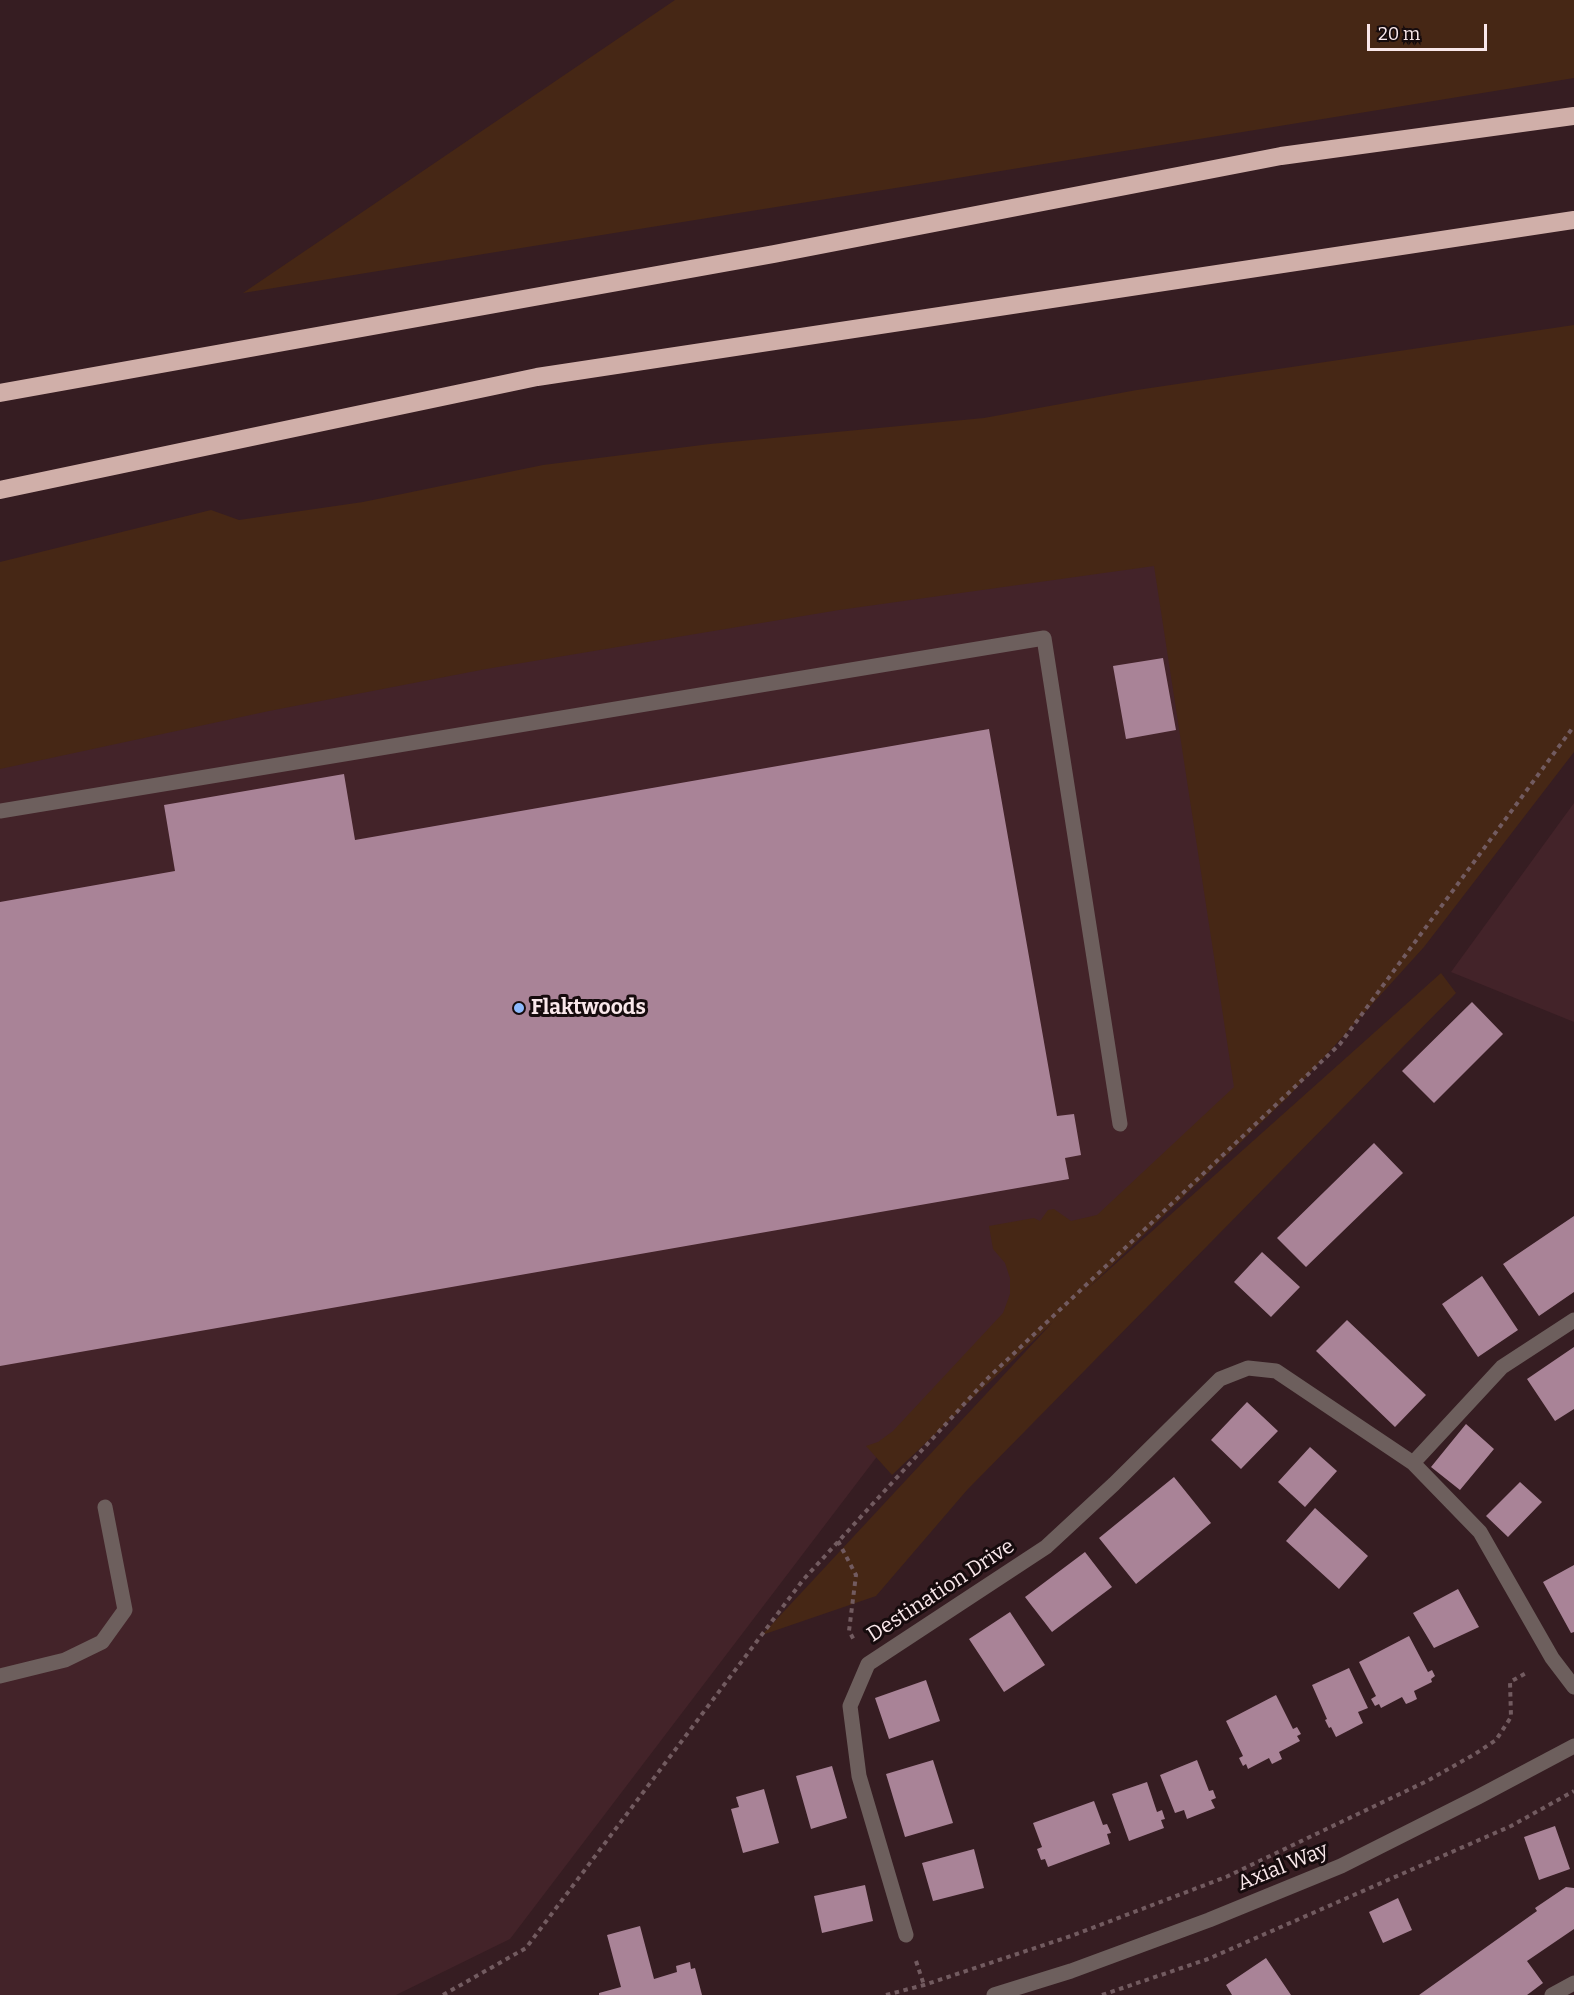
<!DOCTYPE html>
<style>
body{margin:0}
#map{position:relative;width:1574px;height:1995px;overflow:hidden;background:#361d22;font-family:Bitter,serif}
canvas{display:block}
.scale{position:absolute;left:1367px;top:24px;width:120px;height:27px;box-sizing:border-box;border:3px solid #f9e7ea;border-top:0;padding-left:8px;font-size:18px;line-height:21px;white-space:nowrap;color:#f9e7ea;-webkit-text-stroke:4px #160b0d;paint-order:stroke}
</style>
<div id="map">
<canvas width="1574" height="1995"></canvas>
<div class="scale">20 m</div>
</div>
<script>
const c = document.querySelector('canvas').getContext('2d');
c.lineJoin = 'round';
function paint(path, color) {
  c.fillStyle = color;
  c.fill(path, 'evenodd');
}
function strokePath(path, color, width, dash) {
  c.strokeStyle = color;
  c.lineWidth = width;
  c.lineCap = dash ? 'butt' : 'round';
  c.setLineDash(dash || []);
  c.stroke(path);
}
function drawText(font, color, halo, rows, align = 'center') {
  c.font = font + ' Bitter,serif';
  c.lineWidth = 6;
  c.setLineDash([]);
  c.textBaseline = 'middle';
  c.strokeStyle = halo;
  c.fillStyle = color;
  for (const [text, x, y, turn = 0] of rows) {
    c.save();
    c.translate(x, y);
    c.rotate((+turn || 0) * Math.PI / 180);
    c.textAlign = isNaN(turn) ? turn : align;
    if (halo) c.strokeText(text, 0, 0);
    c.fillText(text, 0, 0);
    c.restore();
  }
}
paint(new Path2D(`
 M1169,519L1250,1076L901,1425L510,1939L396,1995H0V732Z
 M1574,803V1022L1451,972Z`), '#432329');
paint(new Path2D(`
 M675,0H1574V78C1130,151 686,221 243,293Z
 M1574,325V752L1424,947L1288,1097L1084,1292L1441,973L1456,993L967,1490L876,1596L762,1635L1053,1322L892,1475L866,1446L878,1442L893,1431L1003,1313L1010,1294V1278L1005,1263L993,1249L989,1226L1034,1218L1040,1221L1048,1210L1054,1209L1071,1221L1097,1215L1234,1087L1154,566L839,610L486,669L269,711L0,769V562L211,510L239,520L363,502L543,465L710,444L984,418L1137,390Z`), '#462715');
paint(new Path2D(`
 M1163,658L1176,730L1126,739L1113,666Z
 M989,729L1057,1116L1074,1114L1081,1155L1065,1158L1069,1179L0,1366V902L175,871L164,805L344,774L355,840Z
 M1472,1002L1503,1034L1434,1103L1402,1071Z
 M1374,1143L1403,1173L1306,1267L1277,1238Z
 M1574,1216V1292L1539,1316L1503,1264Z
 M1262,1252L1300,1287L1271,1317L1234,1282Z
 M1482,1276L1518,1330L1478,1357L1442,1304Z
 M1347,1320L1426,1395L1395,1427L1316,1351Z
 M1574,1347V1409L1555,1421L1527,1379Z
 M1247,1402L1278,1431L1241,1469L1211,1440Z
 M1466,1424L1494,1449L1460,1490L1431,1467Z
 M1310,1447L1337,1471L1305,1507L1278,1482Z
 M1174,1477L1211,1523L1136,1584L1099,1538Z
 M1520,1482L1542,1502L1508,1537L1486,1516Z
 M1315,1508L1368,1556L1339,1589L1286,1541Z
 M1085,1552L1112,1587L1052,1632L1025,1597Z
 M1574,1565V1632L1571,1633L1543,1582Z
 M1458,1589L1479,1627L1434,1648L1413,1613Z
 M1010,1612L1045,1665L1004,1692L969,1639Z
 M1409,1636L1428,1672L1432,1670L1435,1676L1431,1679L1432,1682L1414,1691L1417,1699L1411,1702L1406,1704L1402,1697L1381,1708L1379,1704L1375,1706L1371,1699L1376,1696L1359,1662Z
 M1349,1668L1368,1708L1358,1712L1363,1723L1336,1737L1331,1727L1329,1728L1325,1720L1327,1719L1312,1685Z
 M926,1680L940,1721L889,1739L875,1698Z
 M1276,1695L1293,1729L1297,1727L1301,1734L1297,1736L1300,1741L1279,1752L1282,1759L1272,1764L1269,1758L1248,1769L1246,1764L1243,1766L1239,1758L1243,1756L1226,1721Z
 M933,1760L953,1823L905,1837L886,1774Z
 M1197,1760L1209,1791L1213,1790L1216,1798L1211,1800L1215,1808L1187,1819L1184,1810L1175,1813L1160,1775Z
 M832,1766L847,1818L811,1829L796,1776Z
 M1147,1782L1157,1812L1162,1810L1165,1819L1161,1820L1164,1828L1129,1841L1112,1794Z
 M764,1789L779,1843L743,1853L731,1809L739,1807L736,1797Z
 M1094,1801L1103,1825L1107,1824L1111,1833L1107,1834L1110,1844L1048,1867L1045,1859L1041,1860L1037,1849L1042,1847L1033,1823Z
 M1555,1826L1570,1869L1539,1880L1524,1837Z
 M974,1849L984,1888L933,1901L922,1863Z
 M865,1885L873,1921L822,1933L814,1896Z
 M1566,1887L1574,1888V1929L1527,1961L1543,1983L1527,1995H1419L1537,1911L1535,1908Z
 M1398,1898L1412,1930L1383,1943L1369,1912Z
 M640,1926L654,1979L677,1972L676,1966L690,1962L691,1969L695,1968L702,1995H599V1993L621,1987L607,1935Z
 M1266,1958L1291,1995H1232L1226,1985Z`), '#a98397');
strokePath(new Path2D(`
 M838,1541L856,1575L849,1631L854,1640
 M916,1961L924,1985
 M443,1995L526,1948L803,1580L988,1378L1340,1044L1574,726
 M886,1995L924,1985L1071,1936L1226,1877L1427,1781L1475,1754L1496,1740L1511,1717L1510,1682L1528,1672
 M1102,1995L1208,1959L1511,1826L1574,1791`), '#725b60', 4, [4.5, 4.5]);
strokePath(new Path2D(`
 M0,811L1044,638L1120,1124
 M1413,1463L1502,1367L1574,1320
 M0,1676L65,1660L102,1642L125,1610L105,1507
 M906,1935L859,1776L850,1706L868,1664L1046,1547L1114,1484L1220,1379L1248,1368L1276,1371L1413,1463L1480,1532L1552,1658L1574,1687
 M994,1995L1071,1971L1209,1920L1341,1866L1478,1797L1574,1746
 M1552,1995L1574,1983`), '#6d5f5d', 15);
strokePath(new Path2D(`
 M0,393L774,254L1281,156L1574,116
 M0,490L537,377L1574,220`), '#d0afa9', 18);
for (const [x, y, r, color] of [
 [519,1008,6,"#8db9fc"]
]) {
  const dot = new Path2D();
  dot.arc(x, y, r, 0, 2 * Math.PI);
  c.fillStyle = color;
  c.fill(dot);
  strokePath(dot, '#160b0d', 2);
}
drawText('bold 21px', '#f9e7ea', '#160b0d', [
 ["Flaktwoods",531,1008]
], 'left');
drawText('21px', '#f9e7ea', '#160b0d', [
 ["Destination Drive",941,1591,-33],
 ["Axial Way",1283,1867,-22]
]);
</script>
